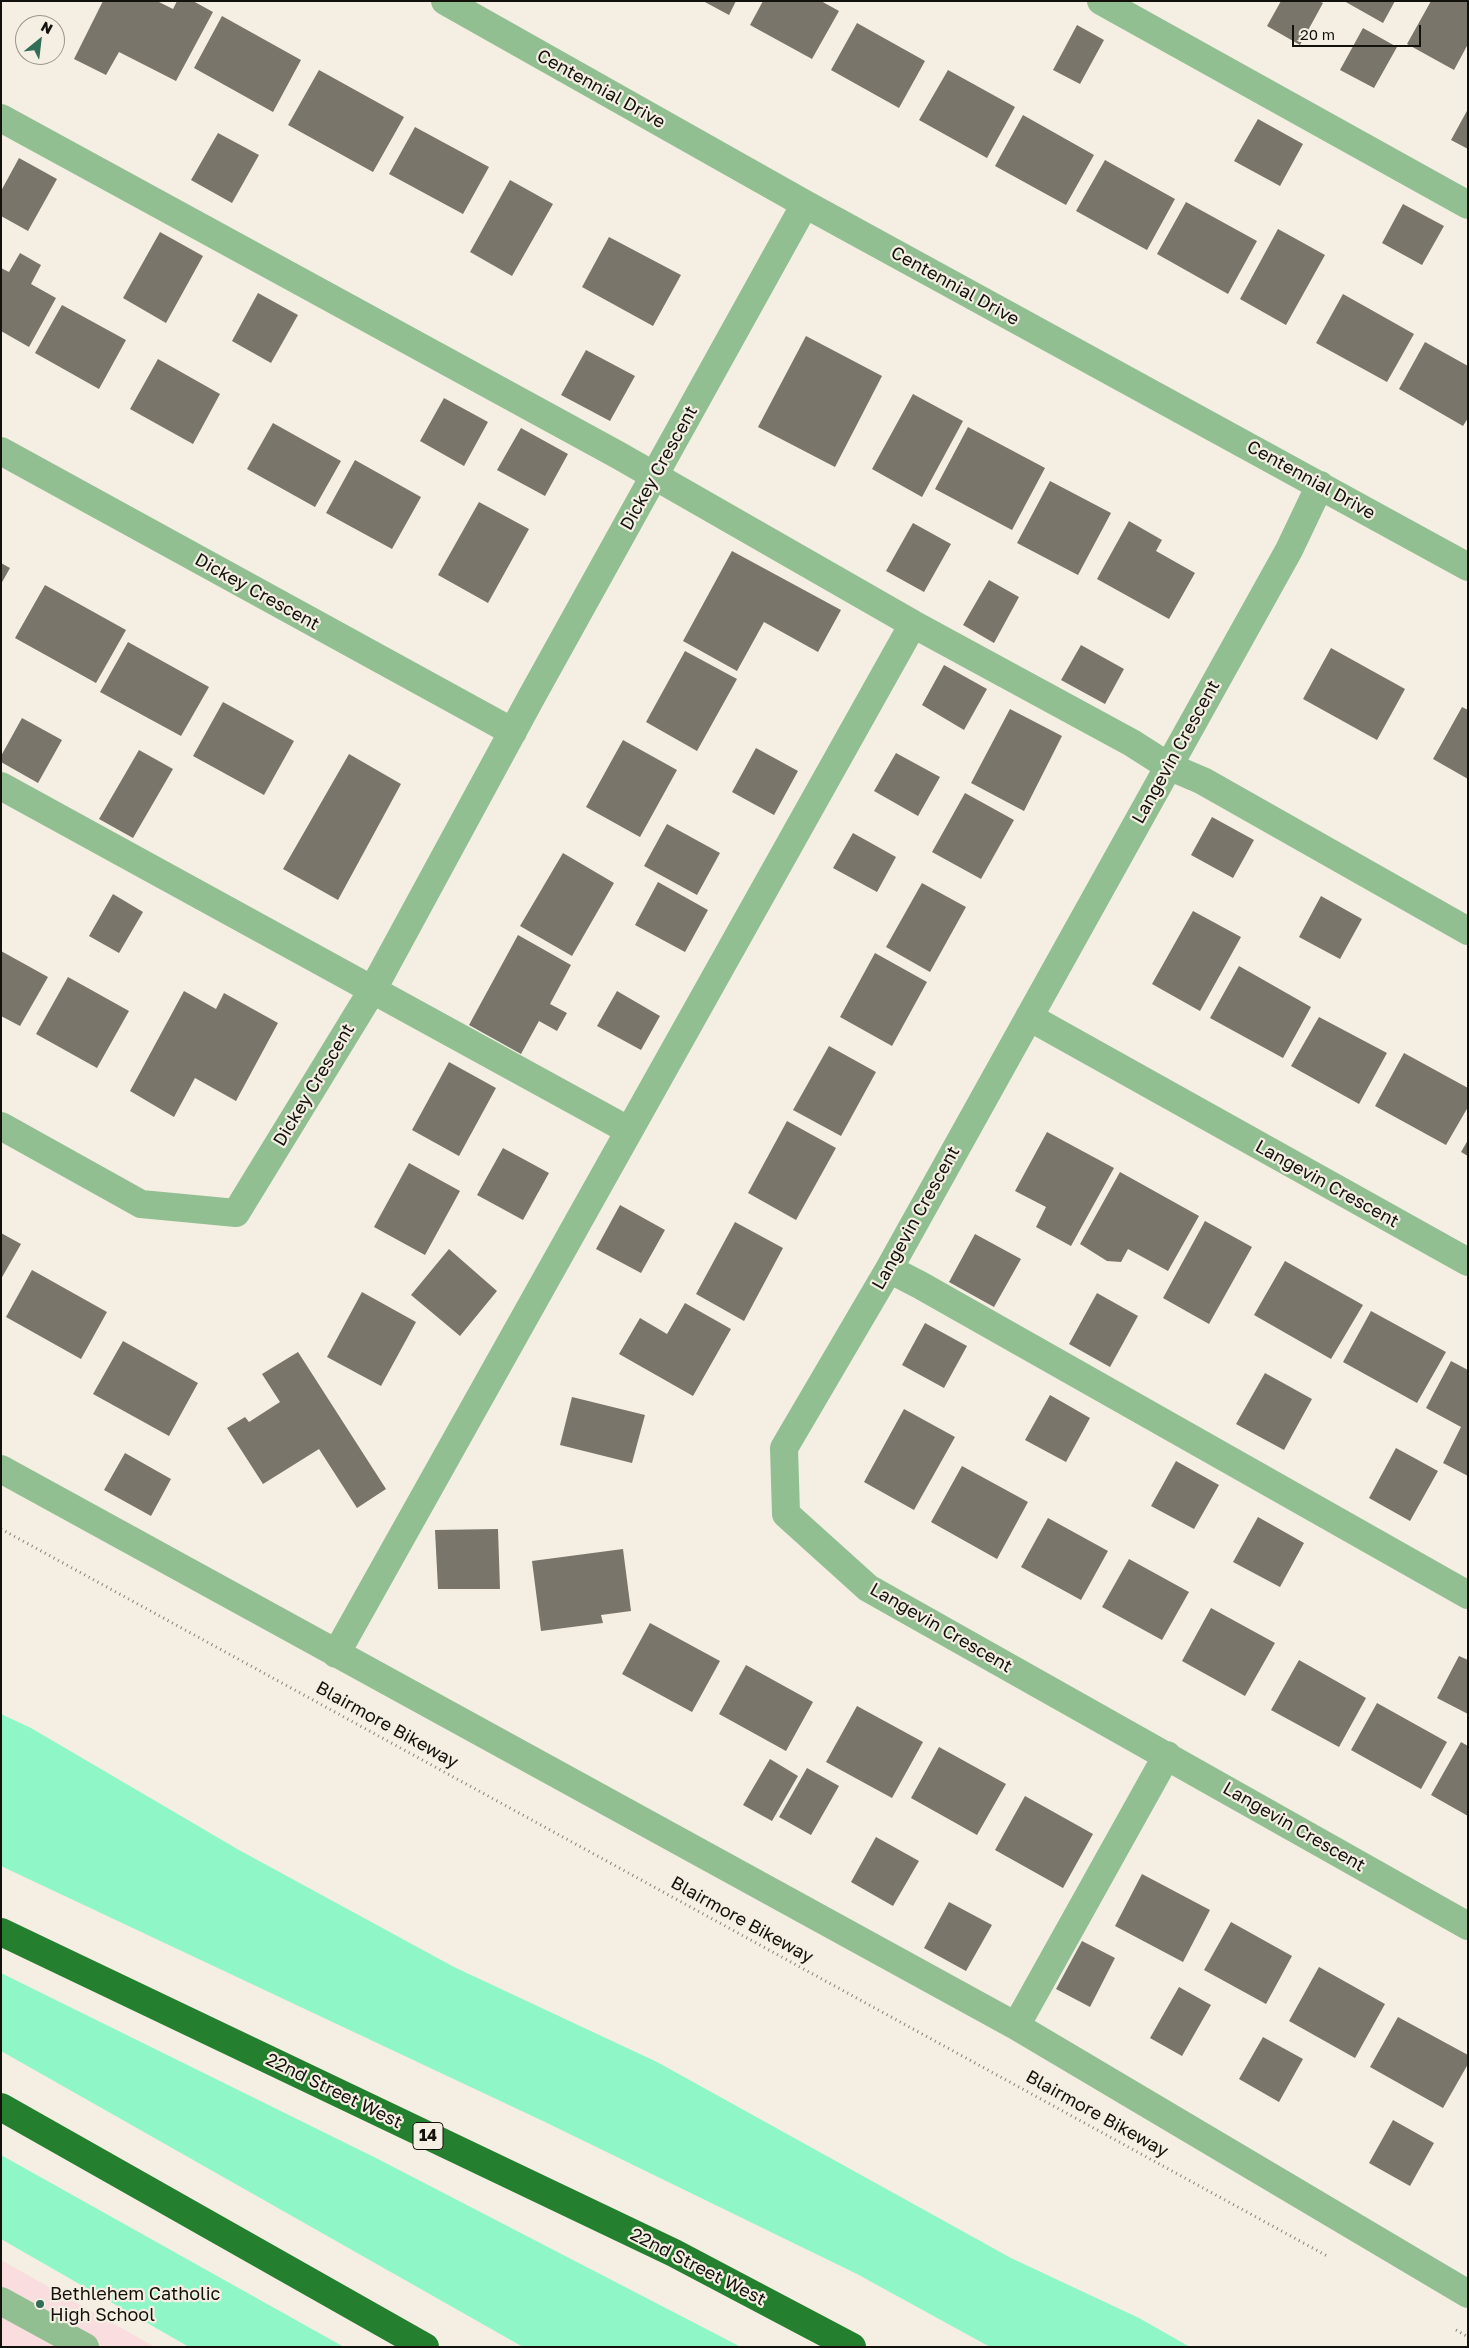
<!DOCTYPE html>
<style>
body{margin:0}
#map{position:relative;width:1469px;height:2348px;overflow:hidden;background:#f4efe2;font-family:"Golos Text",sans-serif}
canvas{display:block}
.frame{position:absolute;inset:0;border:2px solid #13110c;pointer-events:none}
.north{position:absolute;left:15px;top:15px;width:50px;height:50px;box-sizing:border-box;background:#f4efe2;border:1px solid #9a968c;border-radius:50%;rotate:29deg;font-size:14px;font-weight:700;line-height:20px;text-align:center;color:#13110c}
.north::after{content:'';display:block;margin:auto;width:18px;height:22px;background:#326d57;clip-path:polygon(50% 0,100% 100%,50% 72%,0 100%)}
.scale{position:absolute;left:1292px;top:25px;width:129px;height:22px;box-sizing:border-box;border:2px solid #13110c;border-top:0;padding-left:6px;font-size:15px;line-height:18px;white-space:nowrap;color:#13110c;-webkit-text-stroke:4px #f4efe2;paint-order:stroke}
</style>
<div id="map">
<canvas width="1469" height="2348"></canvas>
<div class="frame"></div>
<div class="north">N</div>
<div class="scale">20 m</div>
</div>
<script>
const c = document.querySelector('canvas').getContext('2d');
c.lineJoin = 'round';
function paint(path, color) {
  c.fillStyle = color;
  c.fill(path, 'evenodd');
}
function strokePath(path, color, width, dash) {
  c.strokeStyle = color;
  c.lineWidth = width;
  c.lineCap = dash ? 'butt' : 'round';
  c.setLineDash(dash || []);
  c.stroke(path);
}
function drawText(font, color, halo, rows, align = 'center') {
  c.font = font + ' "Golos Text",sans-serif';
  c.lineWidth = 4.5;
  c.setLineDash([]);
  c.textBaseline = 'middle';
  c.strokeStyle = halo;
  c.fillStyle = color;
  for (const [text, x, y, turn = 0] of rows) {
    c.save();
    c.translate(x, y);
    c.rotate((+turn || 0) * Math.PI / 180);
    c.textAlign = isNaN(turn) ? turn : align;
    if (halo) c.strokeText(text, 0, 0);
    c.fillText(text, 0, 0);
    c.restore();
  }
}
paint(new Path2D(`
 M1,2260L155,2347H1Z`), '#f9dddf');
paint(new Path2D(`
 M1,1714L31,1728L239,1850L454,1967L657,2062L1011,2258L1139,2318L1190,2347H990L857,2274L545,2122L1,1866Z
 M1,1973L376,2158L741,2347H523L1,2051Z
 M1,2155L344,2347H189L1,2239Z`), '#8ff6c7');
paint(new Path2D(`
 M103,1H157L173,9L177,1H193L213,12L176,81L119,52L106,75L74,59Z
 M703,1H736L729,15Z
 M763,1H821L839,11L812,59L750,25Z
 M1281,1H1319L1323,3L1300,45L1267,26Z
 M1344,1H1395L1383,23Z
 M1431,1H1468V44L1454,70L1407,44Z
 M222,16L301,60L273,112L194,68Z
 M857,23L925,61L899,108L831,70Z
 M1077,25L1104,40L1080,84L1053,70Z
 M1363,28L1397,47L1374,88L1340,70Z
 M319,70L404,117L373,172L288,125Z
 M948,70L1015,107L987,158L919,120Z
 M1468,109V149L1451,140Z
 M1023,115L1094,155L1066,205L995,166Z
 M1258,119L1303,144L1280,186L1234,161Z
 M415,127L489,167L463,214L389,174Z
 M218,133L259,155L232,203L191,180Z
 M19,158L57,179L28,231L1,216V191Z
 M1105,160L1175,199L1147,250L1076,211Z
 M510,180L553,204L512,276L470,252Z
 M1186,202L1257,241L1228,294L1157,254Z
 M1403,204L1444,226L1422,265L1382,243Z
 M1278,229L1325,255L1286,325L1240,299Z
 M160,232L203,256L166,323L123,298Z
 M609,237L681,275L653,326L582,287Z
 M20,253L41,265L31,284L56,298L29,347L1,331V268L9,272Z
 M258,293L298,315L271,363L232,341Z
 M1343,294L1414,334L1387,382L1316,343Z
 M62,305L126,340L99,389L35,353Z
 M806,336L882,376L835,467L758,427Z
 M1425,342L1468,366V418L1463,426L1399,389Z
 M586,350L635,376L610,421L561,395Z
 M158,359L220,394L193,444L130,409Z
 M913,394L963,421L922,497L872,469Z
 M444,398L488,422L464,466L420,441Z
 M273,423L341,461L315,507L247,469Z
 M968,427L1045,468L1012,530L935,489Z
 M521,428L568,454L545,496L497,470Z
 M355,460L421,497L392,549L326,513Z
 M1050,481L1111,513L1078,575L1017,543Z
 M479,502L529,529L488,603L438,575Z
 M1129,521L1162,540L1156,551L1195,573L1169,619L1097,579Z
 M913,523L951,544L924,592L886,571Z
 M732,551L841,610L818,652L764,622L737,671L683,641Z
 M1,563L10,568L1,584Z
 M989,580L1019,597L994,643L963,625Z
 M45,585L126,630L96,683L15,638Z
 M128,642L209,687L181,736L100,692Z
 M1081,645L1124,669L1105,704L1061,680Z
 M1331,648L1405,689L1377,740L1303,699Z
 M685,651L737,679L697,751L646,722Z
 M944,665L987,689L964,730L922,705Z
 M223,702L294,741L264,795L193,756Z
 M1462,707L1468,710V779L1433,759Z
 M1010,709L1062,736L1024,811L971,783Z
 M22,718L62,740L38,783L1,762V756Z
 M623,740L677,770L640,837L586,807Z
 M756,748L798,771L774,815L732,792Z
 M139,750L173,769L133,838L99,819Z
 M896,753L940,777L918,816L874,791Z
 M349,754L401,784L338,900L283,869Z
 M965,793L1014,820L981,879L932,852Z
 M1212,817L1254,840L1233,878L1191,855Z
 M667,824L720,853L697,895L644,866Z
 M853,833L896,857L877,892L833,868Z
 M563,853L614,883L572,956L520,926Z
 M658,882L708,910L685,952L635,925Z
 M922,883L966,907L930,972L886,947Z
 M113,894L143,912L119,953L89,936Z
 M1321,896L1362,919L1340,959L1299,937Z
 M1193,911L1241,937L1200,1011L1152,984Z
 M518,935L571,965L550,1004L567,1013L557,1031L539,1021L521,1054L469,1025Z
 M1,951L48,977L20,1026L1,1016Z
 M875,953L927,982L892,1046L840,1017Z
 M1239,966L1311,1007L1283,1058L1210,1018Z
 M68,977L129,1011L97,1068L36,1034Z
 M184,991L216,1009L224,993L278,1023L236,1101L195,1078L174,1117L130,1091Z
 M617,991L660,1016L641,1050L597,1026Z
 M1319,1017L1387,1053L1359,1104L1291,1066Z
 M829,1046L876,1072L841,1136L793,1110Z
 M1404,1053L1468,1088V1107L1446,1145L1375,1106Z
 M449,1062L496,1088L459,1156L412,1130Z
 M787,1121L836,1148L796,1220L748,1193Z
 M1047,1132L1114,1168L1071,1246L1036,1227L1046,1207L1015,1191Z
 M1468,1140V1156L1461,1152Z
 M503,1148L549,1173L523,1220L477,1195Z
 M409,1163L460,1191L425,1255L374,1227Z
 M1120,1172L1199,1216L1168,1271L1128,1249L1121,1262L1107,1261L1080,1244Z
 M620,1205L665,1230L641,1273L596,1249Z
 M1205,1221L1252,1247L1209,1324L1163,1298Z
 M735,1222L783,1248L744,1321L696,1294Z
 M1,1233L21,1244L1,1279Z
 M975,1234L1021,1259L994,1307L949,1282Z
 M449,1249L497,1291L460,1336L411,1295Z
 M1285,1261L1363,1305L1331,1359L1254,1315Z
 M32,1270L107,1312L81,1359L6,1317Z
 M362,1292L416,1322L381,1386L327,1357Z
 M1097,1293L1138,1316L1110,1367L1069,1344Z
 M685,1303L731,1329L693,1396L619,1354L640,1318L667,1334Z
 M1371,1311L1446,1352L1417,1403L1343,1362Z
 M925,1323L967,1346L944,1388L902,1365Z
 M123,1341L198,1383L169,1436L93,1394Z
 M298,1352L386,1489L357,1508L319,1449L263,1484L227,1428L245,1417L249,1422L280,1402L262,1374Z
 M1451,1361L1468,1370V1476L1443,1463L1461,1427L1426,1408Z
 M1265,1373L1312,1399L1284,1450L1236,1424Z
 M1050,1395L1090,1418L1066,1462L1025,1440Z
 M572,1397L645,1415L632,1463L560,1445Z
 M904,1409L955,1437L914,1510L864,1482Z
 M1396,1448L1438,1471L1410,1521L1369,1498Z
 M125,1453L171,1479L151,1516L104,1490Z
 M1176,1461L1219,1485L1194,1529L1151,1506Z
 M962,1466L1028,1502L997,1559L931,1522Z
 M1258,1517L1304,1543L1280,1587L1233,1562Z
 M1048,1518L1108,1551L1081,1600L1021,1567Z
 M498,1529L500,1589H438L435,1530Z
 M623,1549L631,1611L601,1615L603,1623L541,1631L532,1561Z
 M1129,1559L1189,1592L1162,1640L1102,1607Z
 M1211,1608L1275,1643L1245,1696L1182,1661Z
 M650,1623L720,1661L692,1712L622,1674Z
 M1459,1656L1468,1660V1714L1437,1698Z
 M1299,1660L1366,1698L1339,1747L1271,1710Z
 M746,1665L813,1702L786,1751L719,1714Z
 M1377,1703L1447,1742L1421,1789L1351,1750Z
 M857,1706L923,1742L892,1798L826,1762Z
 M1461,1742L1468,1746V1816L1431,1795Z
 M939,1747L1006,1784L977,1835L911,1798Z
 M770,1759L798,1776L772,1821L743,1805Z
 M807,1768L839,1786L811,1835L779,1817Z
 M1025,1796L1093,1834L1063,1888L995,1850Z
 M876,1837L919,1861L893,1906L851,1882Z
 M1142,1874L1210,1910L1183,1962L1115,1926Z
 M949,1902L992,1925L966,1971L924,1948Z
 M1231,1922L1292,1956L1266,2004L1204,1970Z
 M1082,1941L1115,1958L1090,2007L1056,1989Z
 M1319,1967L1385,2004L1355,2058L1289,2021Z
 M1179,1987L1211,2005L1182,2056L1150,2038Z
 M1398,2017L1468,2055V2064L1443,2108L1370,2067Z
 M1263,2037L1303,2059L1279,2102L1239,2079Z
 M1393,2120L1434,2143L1410,2186L1369,2163Z`), '#7a756a');
strokePath(new Path2D(`
 M1,1529L1329,2257
 M1456,2330L1468,2337`), '#868279', 3, [1, 4]);
strokePath(new Path2D(`
 M445,1L805,204L1468,567
 M1101,1L1468,205
 M1,118L618,455L913,624L1132,743L1168,766L1203,781L1468,931
 M1,451L513,732
 M1320,485L1289,550L889,1269L784,1448L786,1514L868,1588L1468,1926
 M1,786L628,1130
 M1029,1017L1468,1262
 M1,1126L141,1204L236,1213L373,989L532,696L805,204
 M889,1269L920,1285L1468,1595
 M1,1469L1016,2026L1468,2294
 M336,1654L913,624
 M1016,2026L1167,1755
 M1,2301L85,2347`), '#91bf91', 28);
strokePath(new Path2D(`
 M1,1932L674,2253L852,2347
 M1,2107L425,2347`), '#247f2f', 28);
for (const [x, y, r, color] of [
 [40,2304,5,"#326d57"]
]) {
  const dot = new Path2D();
  dot.arc(x, y, r, 0, 2 * Math.PI);
  c.fillStyle = color;
  c.fill(dot);
  strokePath(dot, '#f4efe2', 2);
}
for (const [x, y, w] of [
 [428,2136,30]
]) {
  const box = new Path2D();
  box.roundRect(x - w / 2, y - 13.5, w, 27, 4);
  c.fillStyle = '#f4efe2';
  c.fill(box);
  strokePath(box, '#13110c', 1);
}
drawText('bold 16px', '#13110c', null, [
 ["14",428,2136]
]);
drawText('18px', '#13110c', '#f4efe2', [
 ["Centennial Drive",601,89,29],
 ["Centennial Drive",955,286,29],
 ["Dickey Crescent",659,468,-61],
 ["Centennial Drive",1311,480,29],
 ["Dickey Crescent",257,592,29],
 ["Langevin Crescent",1176,752,-61],
 ["Dickey Crescent",314,1085,-59],
 ["Langevin Crescent",1327,1184,29],
 ["Langevin Crescent",916,1218,-61],
 ["Langevin Crescent",941,1628,30],
 ["Blairmore Bikeway",387,1725,29],
 ["Langevin Crescent",1294,1827,30],
 ["Blairmore Bikeway",742,1920,29],
 ["22nd Street West",334,2091,26],
 ["Blairmore Bikeway",1097,2114,29],
 ["22nd Street West",698,2267,27]
]);
drawText('18px', '#13110c', '#f4efe2', [
 ["Bethlehem Catholic",50,2294],
 ["High School",50,2315]
], 'left');
</script>
